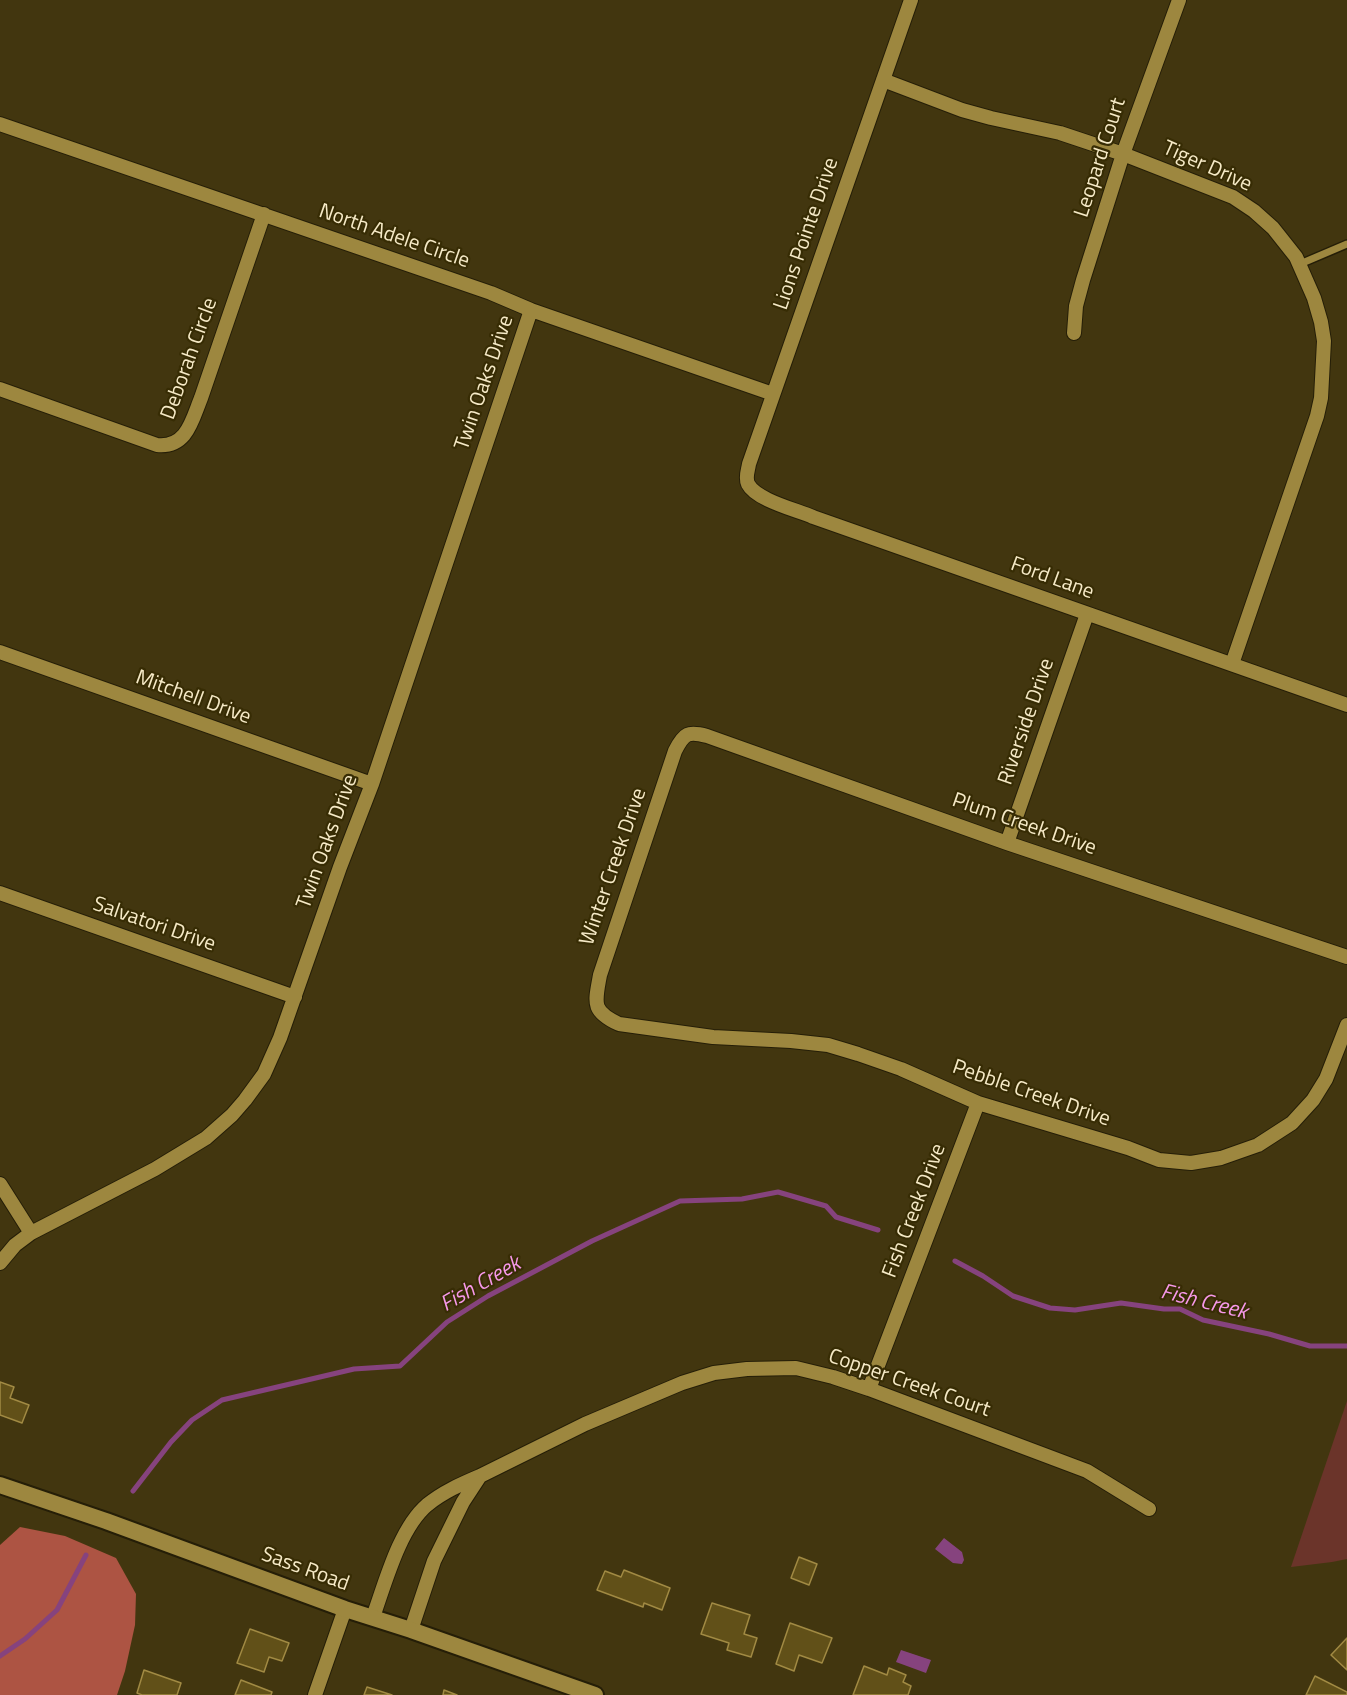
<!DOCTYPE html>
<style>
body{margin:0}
canvas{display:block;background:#42360f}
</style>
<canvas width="1347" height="1695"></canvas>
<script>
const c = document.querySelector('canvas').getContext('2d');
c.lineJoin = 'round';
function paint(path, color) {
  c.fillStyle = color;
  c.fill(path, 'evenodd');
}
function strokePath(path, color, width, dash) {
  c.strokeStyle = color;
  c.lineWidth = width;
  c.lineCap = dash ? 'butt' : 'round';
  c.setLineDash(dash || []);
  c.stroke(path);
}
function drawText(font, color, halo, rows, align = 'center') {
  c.font = font + ' "Titillium Web",sans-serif';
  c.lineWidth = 4.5;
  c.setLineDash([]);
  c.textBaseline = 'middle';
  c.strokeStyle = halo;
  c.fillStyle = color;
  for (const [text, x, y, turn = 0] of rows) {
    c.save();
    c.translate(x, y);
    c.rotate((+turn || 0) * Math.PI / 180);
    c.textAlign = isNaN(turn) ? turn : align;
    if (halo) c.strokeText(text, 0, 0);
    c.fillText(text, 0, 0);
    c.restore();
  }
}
paint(new Path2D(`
 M1347,1401V1559L1332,1562L1291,1567Z`), '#6b342a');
paint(new Path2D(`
 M20,1527L65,1536L116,1558L136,1594L135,1625L125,1671L117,1695H0V1545Z`), '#ad5443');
paint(new Path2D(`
 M944,1538L962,1552L964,1560L962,1564L953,1563L935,1549Z
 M901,1650L931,1660L926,1673L896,1662Z`), '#86437e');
strokePath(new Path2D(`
 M955,1261L983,1276L1013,1296L1050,1308L1075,1310L1121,1303L1164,1309H1180L1203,1320L1269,1334L1310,1346H1347
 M133,1491L171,1442L192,1420L222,1400L354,1369L400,1366L447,1322L488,1296L592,1241L680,1201L742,1199L778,1192L826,1206L836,1217L878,1230
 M0,1656L25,1639L57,1610L86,1555`), '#86437e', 5);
const building = new Path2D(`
 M0,1382L14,1387L10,1398L29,1405L22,1423L0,1415Z
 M799,1557L817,1564L809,1585L791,1578Z
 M624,1570L670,1588L662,1610L644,1603L643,1607L597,1590L605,1571L621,1577Z
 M712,1603L750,1615L744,1634L757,1638L751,1657L727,1650L729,1643L701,1634Z
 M790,1623L832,1638L822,1663L799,1655L794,1671L776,1664Z
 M250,1629L289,1643L282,1661L269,1657L264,1672L237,1663Z
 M1347,1638V1670L1331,1655Z
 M864,1666L887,1675L889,1668L906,1675L903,1682L911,1686L908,1695H853Z
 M144,1670L181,1683L177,1695H142L137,1693Z
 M1315,1676L1347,1692V1695H1306Z
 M241,1680L272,1692L271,1695H235Z
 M367,1687L392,1695H364Z
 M444,1690L457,1695H443Z`);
paint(building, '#615018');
strokePath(building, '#a18a43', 1.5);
const service = new Path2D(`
 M1300,264L1347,244`);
const minor = new Path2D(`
 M911,0L749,464C748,471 745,477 748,484C756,500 797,510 813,517L1347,705
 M883,80L962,110L991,118L1060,133L1123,154L1233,197L1254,211L1273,228L1296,257L1314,298L1321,322L1324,341L1321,398L1317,416L1232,664
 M0,124L491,293L531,310L773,394
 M1074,333L1076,306L1083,280L1123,154L1179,0
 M0,389L157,445C187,448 192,420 201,398L264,214
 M0,652L372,784
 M1007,843L1087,614
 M0,893L295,997
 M1347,957L1007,843L707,736C688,731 684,733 675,751L600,975C595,1003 591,1011 619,1024L713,1037L791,1041L828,1045L858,1054L901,1069L978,1103L1128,1148L1159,1160L1191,1163L1221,1158L1258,1145L1292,1123L1313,1100L1326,1079L1347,1025
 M0,1184L31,1233
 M0,1263L15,1245L31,1233L155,1169L206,1138L232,1115L245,1100L264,1074L280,1038L340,867L372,784L531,310
 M869,1389L978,1103
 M480,1476L585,1424L682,1383L714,1373L747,1369L796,1368L833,1377L869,1389L1087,1471L1149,1509
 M373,1617C385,1584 399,1529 427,1505C443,1492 461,1484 480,1476L463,1502L434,1561L411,1630
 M315,1695L345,1609`);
const tertiary = new Path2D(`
 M0,1485L106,1521L345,1609L411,1630L595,1695`);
strokePath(service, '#251e07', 10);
strokePath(minor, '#251e07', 16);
strokePath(tertiary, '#251e07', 20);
strokePath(service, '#9d873f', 7);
strokePath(minor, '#9d873f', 14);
strokePath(tertiary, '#9d873f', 16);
drawText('21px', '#f6eac7', '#372c04', [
 ["Leopard Court",1101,158,-72],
 ["Tiger Drive",1207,167,24],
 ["Lions Pointe Drive",807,234,-71],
 ["North Adele Circle",394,237,19],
 ["Deborah Circle",190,359,-70],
 ["Twin Oaks Drive",485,383,-71],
 ["Ford Lane",1052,579,20],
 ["Mitchell Drive",193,698,20],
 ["Riverside Drive",1027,722,-71],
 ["Plum Creek Drive",1024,825,19],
 ["Twin Oaks Drive",328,842,-70],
 ["Winter Creek Drive",614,867,-71],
 ["Salvatori Drive",154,925,19],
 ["Pebble Creek Drive",1031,1094,19],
 ["Fish Creek Drive",915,1211,-69],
 ["Copper Creek Court",909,1384,19],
 ["Sass Road",305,1570,20]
]);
drawText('italic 22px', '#f698e9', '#372c04', [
 ["Fish Creek",481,1285,-30],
 ["Fish Creek",1204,1303,14]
]);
</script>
